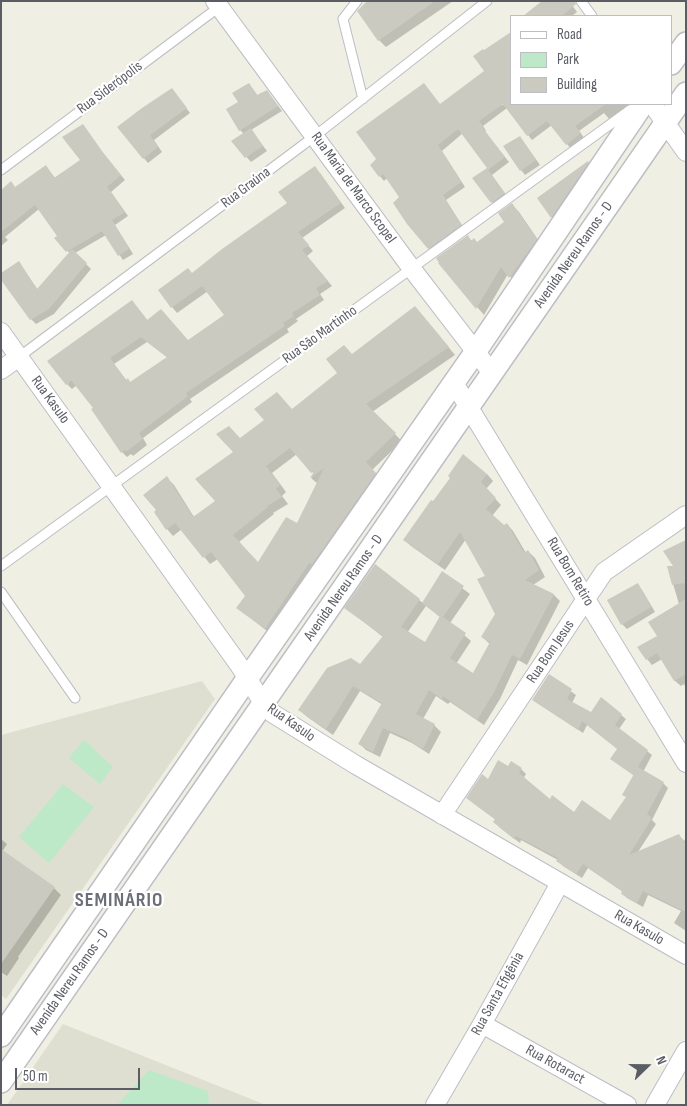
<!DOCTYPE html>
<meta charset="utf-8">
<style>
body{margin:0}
#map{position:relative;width:687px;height:1106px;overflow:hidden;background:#efefe3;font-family:"Sofia Sans Condensed",sans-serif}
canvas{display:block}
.frame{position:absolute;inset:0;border:2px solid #5b5d65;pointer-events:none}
.legend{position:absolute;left:510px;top:15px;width:162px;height:90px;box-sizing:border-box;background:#fff;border:1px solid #bdbec1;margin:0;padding:6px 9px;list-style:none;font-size:15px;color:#5b5d65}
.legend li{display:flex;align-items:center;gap:10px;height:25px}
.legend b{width:25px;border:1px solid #bdbec1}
.north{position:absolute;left:622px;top:1041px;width:50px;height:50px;-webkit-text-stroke:4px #fff;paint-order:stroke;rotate:68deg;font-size:14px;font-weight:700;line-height:20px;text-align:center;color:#5b5d65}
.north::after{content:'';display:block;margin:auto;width:18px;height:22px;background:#5b5d65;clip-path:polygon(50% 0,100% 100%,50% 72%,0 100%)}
.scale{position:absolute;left:15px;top:1068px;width:125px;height:22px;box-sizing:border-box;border:2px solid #5b5d65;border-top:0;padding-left:6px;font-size:15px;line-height:18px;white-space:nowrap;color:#5b5d65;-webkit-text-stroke:4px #fff;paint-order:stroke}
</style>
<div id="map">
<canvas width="687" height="1106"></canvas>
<div class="frame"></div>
<ul class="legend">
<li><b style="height:6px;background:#fff"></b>Road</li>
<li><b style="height:14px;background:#bde9c8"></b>Park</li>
<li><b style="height:14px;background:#cacac0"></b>Building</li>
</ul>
<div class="north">N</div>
<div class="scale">50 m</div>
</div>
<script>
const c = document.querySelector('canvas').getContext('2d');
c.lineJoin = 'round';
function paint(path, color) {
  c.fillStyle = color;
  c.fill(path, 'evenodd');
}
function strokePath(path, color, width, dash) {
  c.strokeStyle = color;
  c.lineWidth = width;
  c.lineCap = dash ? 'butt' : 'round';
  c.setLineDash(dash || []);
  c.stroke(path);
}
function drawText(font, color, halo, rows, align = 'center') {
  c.font = font + ' "Sofia Sans Condensed",sans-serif';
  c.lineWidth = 4.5;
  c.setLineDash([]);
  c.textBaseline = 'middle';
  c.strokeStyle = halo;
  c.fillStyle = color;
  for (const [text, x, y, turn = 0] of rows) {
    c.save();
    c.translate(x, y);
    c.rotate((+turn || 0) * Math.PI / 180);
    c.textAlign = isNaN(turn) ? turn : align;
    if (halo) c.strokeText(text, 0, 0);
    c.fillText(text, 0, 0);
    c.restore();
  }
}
paint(new Path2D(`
 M202,681L215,699L6,999L1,995V735Z
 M63,1024L266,1105H7Z`), '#dfdfd1');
paint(new Path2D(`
 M84,740L113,767L100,784L69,758Z
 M63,784L94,807L49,863L19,837Z
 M149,1070L208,1091L209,1105H117Z`), '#bde9c8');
paint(new Path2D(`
 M370,1H453L386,47L379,40Z
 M569,1L577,12L572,16H532L529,13Z
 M249,84L258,96L267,91L282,111L251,130L267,151L251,162L233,142L244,134L240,130V103Z
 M176,95L190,113L154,140L162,152L148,163L119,128Z
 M632,104L610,120L604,113L579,131L585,139L571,149L552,125L532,140L507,108L483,126L486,131L485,132L509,162L492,175L508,198L496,207L474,179L489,169L463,133L442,151L465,187L446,200L465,230L433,252L429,248L401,198L387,178L384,181L380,176L440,105Z
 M520,137L540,165L525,175L521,170Z
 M106,157L125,180L111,192L128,216L115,225L133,254L123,260L106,235L75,253L91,269L54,314L36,324L31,319L19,263L38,290L70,254L39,209L5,237L8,240L1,246V191L11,183L16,188L46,166L55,178Z
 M589,163L595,170L559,224L552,217L539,198Z
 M320,173L345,208L302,238L313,251L307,256L332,286L320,294L324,300L296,319L298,321L287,329L289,332L190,399L192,402L143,438L147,445L133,456L131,454L127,457L122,452L95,408L77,385L72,389L67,384L137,307L148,321L188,341L226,315L208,291L177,313L172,307L193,275L289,204ZM147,342L168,358L131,383L127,381L114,364Z
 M512,205L519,212L543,247L517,284L508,274L484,315L440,264L468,237L472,241L477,243L506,222Z
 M422,315L455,355L372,412L402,441L372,470L382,480L272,635L238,608L247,596L218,559L210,564L182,529L173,536L167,529V478L174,485L194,517L217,502L241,439L292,411L338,373L352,355ZM297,454L314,474L311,478L318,484L298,524L258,564L239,542L274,514L273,513L288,504L282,496L286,492L272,473Z
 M487,474L493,481L486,489L501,505L492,516L504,526L507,524L513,531L526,553L528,551L535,558L545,577L533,585L554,595L560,601L527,665L518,660L500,699L484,725L450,702L448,704L436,696L423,719L434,725L441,732L429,754L412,743L390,733L380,757L366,750L360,744L383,705L360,691L333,735L306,716L300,710L360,666L383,637L346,608L375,566L423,603L442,573L470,594L450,623L471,641L456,664L474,674L490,644L482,637L496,614L487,576L466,539L445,570L411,546L404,540L433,503ZM426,606L440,617L425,644L407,633Z
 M686,541V688L684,684L681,686L675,681L662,659L652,665L647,659L679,604L668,567H675Z
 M637,585L642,590L655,612L627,629L622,624L609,600Z
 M549,676L576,695L572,703L592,713L621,715L626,719L619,729L652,755L643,772L663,783L668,788L652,820L656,824L638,852L679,836L686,842V931L674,923L681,911L648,895L643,907L627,898L622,893L623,892L588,868L582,878L563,866L558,860L521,840L520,843L499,827L496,820L473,803L488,781L508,767L521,769L526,774L523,779L550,800L574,814L611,822L627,798L635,776L617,763L618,749L587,725L583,733L533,699Z
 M1,839L7,844L2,852L54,888L61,895L18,957L19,958L7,976L1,972Z`), '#0003');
paint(new Path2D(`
 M367,1H435L378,41L357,11Z
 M542,1H575L576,4L562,16H523Z
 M511,32V104H606L575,126L581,133L566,145L547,121L527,136L503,104L479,121L483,126L482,127L505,157L488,170L505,193L491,203L472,178L487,168L458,129L438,145L461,182L443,195L461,225L428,249L407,224L393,203L399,197L383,174L379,177L370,165L376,159L356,132L424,83L440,104L484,71L473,56L483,49L484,50Z
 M249,83L257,95L267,90L278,106L239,131L226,109L238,102L232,93Z
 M172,88L187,108L150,135L158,147L143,159L117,127L142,108Z
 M83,124L102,151L121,175L107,187L125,212L112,220L129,249L118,256L102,231L66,252L54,238L57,236L35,205L1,232V190L11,181L15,187L46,165L54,178L80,160L62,137Z
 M251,128L263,146L245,158L231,141Z
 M520,136L536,160L520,171L503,146Z
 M588,161L589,162L551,218L537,198Z
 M315,166L341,203L298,232L309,245L302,250L328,281L316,288L320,295L292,313L294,316L283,323L285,326L186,393L188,396L139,433L143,439L127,451L125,450L121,453L91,409L93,408L71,380L66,385L47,361L132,300L147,320L161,309L188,340L224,315L202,286L171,308L158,290L188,268L192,273L222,249L287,203L278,192ZM141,337L167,357L130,382L128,378L126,380L110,358Z
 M512,203L537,239L509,278L501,267L476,309L438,263H439L436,258L468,235L471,241L474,238L477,242L504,222L498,213Z
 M72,249L87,263L49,309L30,320L1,280V273L19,261L37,289Z
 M415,306L449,347L366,404L396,433L366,462L376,473L312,564L309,563L265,629L236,608L245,596L211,552L203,558L175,523L166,530L154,512L156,510L143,495L167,476L193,517L215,501L195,479L233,452L216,434L229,426L240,438L264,420L254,409L277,392L292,409L337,373L326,359L344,345L352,354ZM290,448L311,473L315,470L310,478L324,468L297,523L286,517L258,562L233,535L268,507L267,506L282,497L276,489L280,485L266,466Z
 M463,454L487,474L481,482L496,498L486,509L504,525L507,523L524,553L528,550L539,570L525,580L554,594L520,659L512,655L494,692L477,720L443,696L442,699L429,690L416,714L435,724L423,749L404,737L383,728L373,752L358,744L382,703L353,686L326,729L298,710L327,668L351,658L360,664L383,636L344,608L375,564L420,599L401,627L425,642L440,616L422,603L442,571L464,586L443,617L466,633L450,658L473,673L490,642L481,637L495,614L477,579L485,576L460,532L438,564L403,540L431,500L433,501L450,478L448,476Z
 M686,540V586L684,583L672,585L667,566H673L663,551Z
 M638,583L651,607L621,625L607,600Z
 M686,599V674L674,681L657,653L646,660L637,647L657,636L648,622Z
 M549,674L572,689L567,699L591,712L601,697L622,714L615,725L648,750L633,775L610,759L617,749L582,721L578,730L532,700Z
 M498,760L508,766L511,761L522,768L519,773L550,799L552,795L574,812L582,800L610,820L626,797L622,795L638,767L664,782L647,814L652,818L629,855L679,834L686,845V912L643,891L637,903L621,894L622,891L583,864L576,874L556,861L558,858L516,836L514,839L493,822L495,819L466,798L482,774L488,779Z
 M1,849L55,887L1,964Z`), '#cacac0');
const service = new Path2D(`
 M357,1L343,19L363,99
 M581,1L592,16
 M1,170L219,7
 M19,357L315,136L487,1
 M1,566L630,110
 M1,592L75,698`);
const minor = new Path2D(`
 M215,1L412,269L492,373
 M652,104L686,152
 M1,332L239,665L263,703L272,713L356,765L686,955
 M1,370L19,357
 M454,383L686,763
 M442,815L604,572L686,515
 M482,1024L627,1105
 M435,1105L482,1024L560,883
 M655,1105L686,1051`);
const tertiary = new Path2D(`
 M671,64L686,43
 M1,1036L247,679L476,351L643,104
 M1,1082L686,93`);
strokePath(service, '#bdbec5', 11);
strokePath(minor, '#bdbec5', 20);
strokePath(tertiary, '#bdbec5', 24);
strokePath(service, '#fff', 9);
strokePath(minor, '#fff', 18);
strokePath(tertiary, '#fff', 21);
drawText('15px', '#5b5d65', '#fff', [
 ["Rua Siderópolis",110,88,-37],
 ["Rua Graúna",246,188,-37],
 ["Rua Maria de Marco Scopel",353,188,54],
 ["Avenida Nereu Ramos - D",574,255,-55],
 ["Rua São Martinho",320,335,-36],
 ["Rua Kasulo",50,400,54],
 ["Rua Bom Retiro",570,572,59],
 ["Avenida Nereu Ramos - D",344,588,-55],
 ["Rua Bom Jesus",551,652,-56],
 ["Rua Kasulo",291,723,35],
 ["Rua Kasulo",639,928,30],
 ["Avenida Nereu Ramos - D",70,982,-55],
 ["Rua Santa Efigênia",498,994,-61],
 ["Rua Rotaract",555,1065,29]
]);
c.letterSpacing = '1px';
drawText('bold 20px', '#6c6f77', '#fff', [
 ["SEMINÁRIO",119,901]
]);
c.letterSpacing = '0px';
</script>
